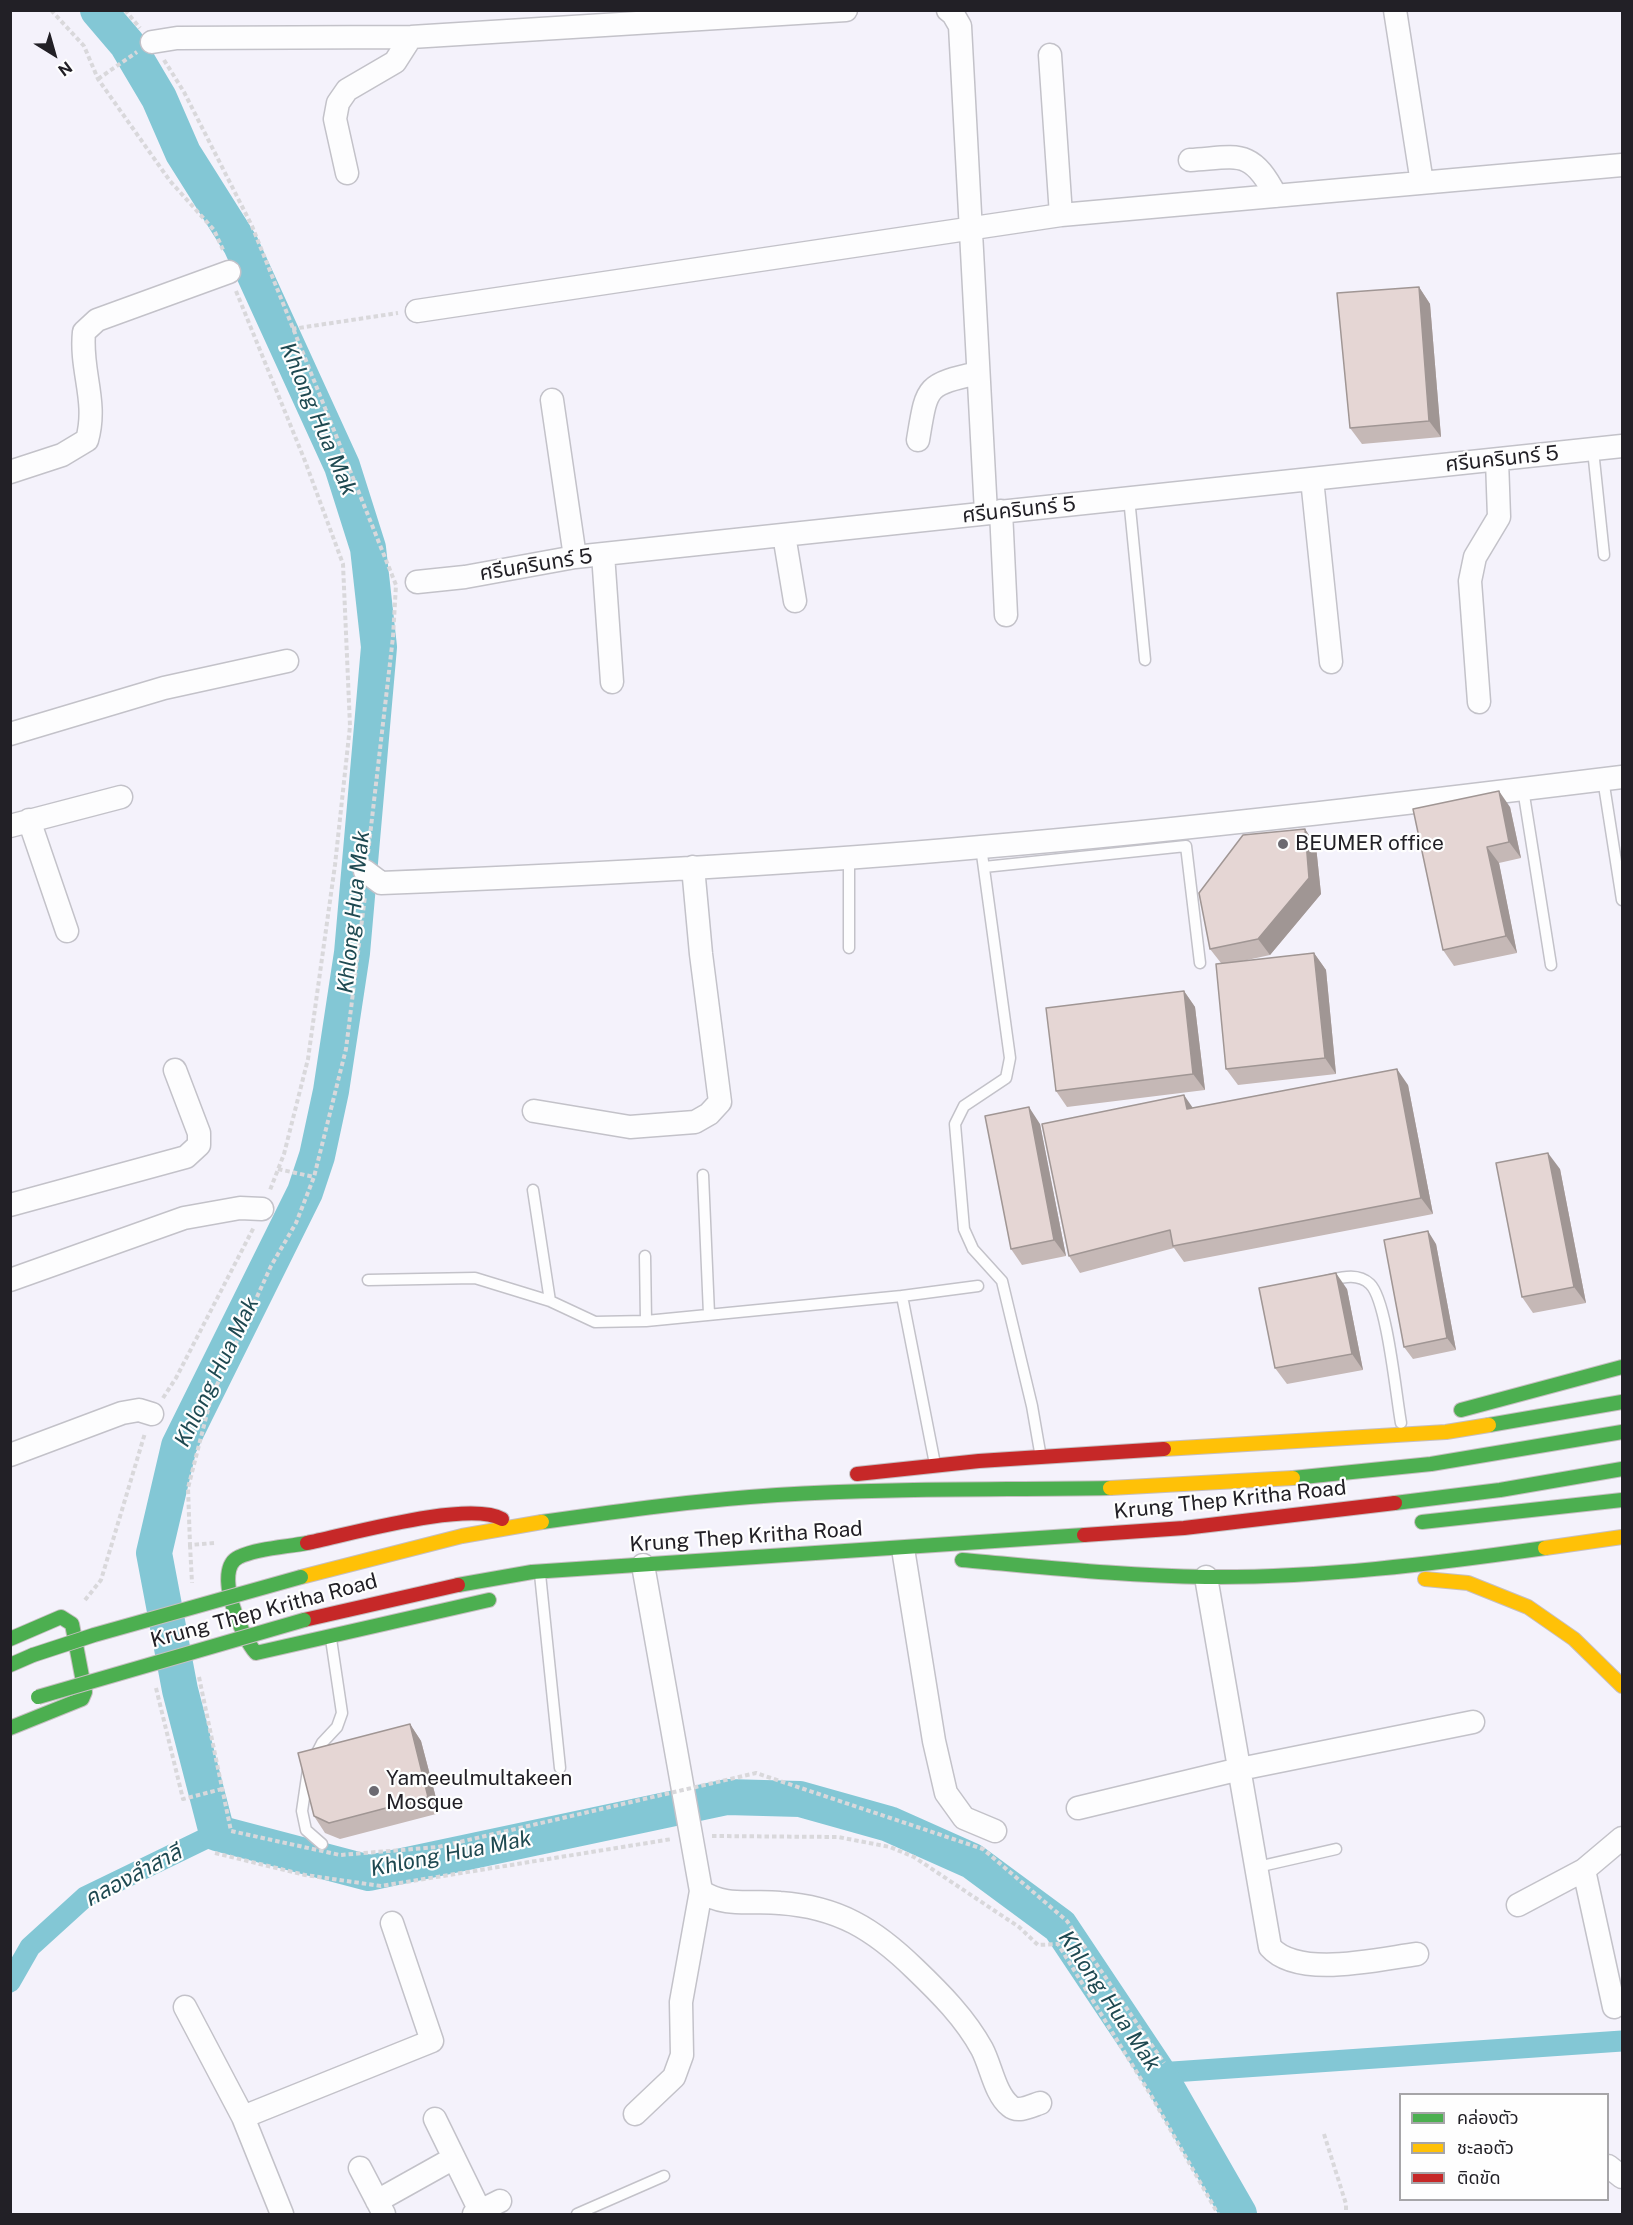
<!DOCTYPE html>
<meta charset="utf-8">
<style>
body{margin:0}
#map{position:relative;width:1633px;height:2225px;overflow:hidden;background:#f4f2fb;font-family:"Public Sans","Noto Sans Thai",sans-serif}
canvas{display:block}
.frame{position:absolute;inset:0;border:12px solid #222026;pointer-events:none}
.legend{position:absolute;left:1399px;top:2093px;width:210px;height:108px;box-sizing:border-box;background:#fefefe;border:2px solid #a6a5a8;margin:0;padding:8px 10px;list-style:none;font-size:18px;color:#222026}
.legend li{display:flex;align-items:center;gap:12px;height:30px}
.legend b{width:30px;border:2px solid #a6a5a8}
.north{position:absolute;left:24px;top:24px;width:60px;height:60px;-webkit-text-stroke:4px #fefefe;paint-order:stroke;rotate:143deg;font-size:16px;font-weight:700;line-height:24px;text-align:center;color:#222026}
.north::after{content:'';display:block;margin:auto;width:21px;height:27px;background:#222026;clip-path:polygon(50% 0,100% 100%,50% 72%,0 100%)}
</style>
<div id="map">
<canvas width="1633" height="2225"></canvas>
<div class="frame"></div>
<ul class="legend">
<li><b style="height:8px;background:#4caf50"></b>คล่องตัว</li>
<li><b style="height:8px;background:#ffc107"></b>ชะลอตัว</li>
<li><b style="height:8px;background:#c62828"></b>ติดขัด</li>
</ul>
<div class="north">N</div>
</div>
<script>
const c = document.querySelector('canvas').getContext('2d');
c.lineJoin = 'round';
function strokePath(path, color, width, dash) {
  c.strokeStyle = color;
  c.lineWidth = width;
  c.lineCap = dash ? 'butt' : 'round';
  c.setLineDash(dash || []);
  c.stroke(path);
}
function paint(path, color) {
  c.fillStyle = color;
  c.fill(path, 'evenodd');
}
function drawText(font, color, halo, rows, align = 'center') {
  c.font = font + ' "Public Sans","Noto Sans Thai",sans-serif';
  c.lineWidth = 4.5;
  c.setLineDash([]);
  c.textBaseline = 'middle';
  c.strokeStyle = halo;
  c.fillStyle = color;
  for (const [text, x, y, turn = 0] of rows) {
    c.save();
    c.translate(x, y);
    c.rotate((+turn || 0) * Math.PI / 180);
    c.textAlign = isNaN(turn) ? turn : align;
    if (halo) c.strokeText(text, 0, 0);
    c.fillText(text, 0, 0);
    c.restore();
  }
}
strokePath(new Path2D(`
 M10,1982L30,1947L85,1897L217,1833
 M1158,2073L1622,2041`), '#83c7d5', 21);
strokePath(new Path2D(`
 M98,10L127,44L159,98L183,153L241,245L342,466L368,548L379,647L352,953L331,1091L317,1156L305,1192L179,1446L154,1553L180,1690L217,1833L369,1873L727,1797L800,1799L889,1824L972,1861L1060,1926L1158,2073L1239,2214`), '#83c7d5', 36);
const lane = new Path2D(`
 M1593,450L1604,555
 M1129,498L1145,660
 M1603,779L1622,900
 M1523,789L1551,965
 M981,847L1010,1058L1006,1078L964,1106L955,1124L964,1229L973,1249L1002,1281L1032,1406L1040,1452
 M984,867L1186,846L1200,963
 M849,948V856
 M703,1175L709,1314
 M533,1190L550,1301
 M645,1256L646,1321
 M368,1280L475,1278L550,1301L595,1322L646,1321L902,1296L978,1286
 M1326,1281C1340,1278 1357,1272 1370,1284C1387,1300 1396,1396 1401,1423
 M902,1296L935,1464
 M540,1574L560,1768
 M322,1844L306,1830L302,1811L308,1770L322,1743L337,1727L342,1713L331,1639
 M1257,1867L1336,1849
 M577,2214L664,2176`);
const street = new Path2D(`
 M948,10L953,14L960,26L986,513
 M1395,10L1422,183
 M152,42L177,38L411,37L846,10
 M1050,55L1061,215
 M1190,160C1239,157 1251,148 1276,196
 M347,173L335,119L338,103L347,90L395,62L411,37
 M417,311L1061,215L1622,165
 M552,400L575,557
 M918,440C927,386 925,385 978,373
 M10,472L62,455L87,440C98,401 80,371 84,332L97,320L229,272
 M1312,479L1331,662
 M1001,511L1006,615
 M784,535L795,601
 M603,554L612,682
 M417,582L465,577L575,557L1622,446
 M1479,702L1470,581L1475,557L1499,517L1497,460
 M10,734L164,688L287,661
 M29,820L67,931
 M10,826L121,797
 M365,871L381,883C581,875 782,865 981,847C1195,829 1409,803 1622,777
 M534,1111L630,1127L695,1122L709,1114L720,1102L701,954L693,867
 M10,1205L186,1157L199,1145V1133L175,1070
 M10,1280L184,1218L240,1208L262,1209
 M10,1455L122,1413L139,1410L152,1414
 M904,1555L934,1741L946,1793L964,1818L995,1831
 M643,1565L701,1891C725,1908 751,1900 780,1903C838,1907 874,1929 915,1969C940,1993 965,2018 982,2049C991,2066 995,2094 1010,2106C1018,2113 1031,2106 1040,2103
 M1206,1577L1270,1947C1298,1979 1379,1959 1417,1954
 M1078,1808L1240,1769L1473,1722
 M1584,1870L1614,2007
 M1518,1905L1584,1870L1622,1838
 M185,2007L243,2117L282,2214
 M635,2114L674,2077L682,2055L681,2002L701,1891
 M243,2117L432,2041L392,1923
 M435,2119L480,2211
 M1608,2166L1622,2177
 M360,2168L384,2214
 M377,2201L454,2158
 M474,2214L500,2201`);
const fast = new Path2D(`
 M1461,1410L1622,1367
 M1489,1425L1622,1402
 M1293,1478L1431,1464L1622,1432
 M1395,1503L1500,1490L1622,1469
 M542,1522C620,1511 698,1500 777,1495C888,1488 999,1490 1110,1488
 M1422,1522L1622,1500
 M307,1543C286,1547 258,1548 239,1557C212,1569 242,1638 256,1653L489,1600
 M962,1560C1043,1567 1125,1576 1206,1577C1320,1578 1433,1564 1545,1548
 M458,1585L532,1572L1084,1535
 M10,1639L61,1617L72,1624L85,1692L82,1699L10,1728
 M10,1665L33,1655`);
const slow = new Path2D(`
 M1164,1449L1446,1432L1489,1425
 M1110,1488L1293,1478
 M1545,1548L1622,1537
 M301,1577L462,1536L542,1522
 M1425,1579L1468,1583L1528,1607L1574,1639L1622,1686`);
const jam = new Path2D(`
 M857,1474L979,1461L1164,1449
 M1084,1535L1184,1528L1395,1503
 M307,1543C347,1535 469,1500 502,1519
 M304,1620L458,1585`);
strokePath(lane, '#c3c2c9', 13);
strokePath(street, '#c3c2c9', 25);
strokePath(fast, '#c6bfc1', 16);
strokePath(slow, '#c6bfc1', 16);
strokePath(jam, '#c6bfc1', 16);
strokePath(new Path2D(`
 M51,10L84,46L98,79L170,181L214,230L224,252
 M125,10L140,28
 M164,60L184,92L252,226L396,585L393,637L368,853
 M98,79L137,52
 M236,291L305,461L343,564L350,726L335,865L308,1059L284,1154L270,1190
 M292,329L398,313
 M278,1169L314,1177
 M163,1398L176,1378L254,1227
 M214,1543L190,1545L188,1488L211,1398L271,1266L296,1223L314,1177L346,1049L365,896
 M85,1600L101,1580L145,1433
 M156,1688L183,1799L222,1789
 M712,1836L838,1837L890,1847L914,1857L1019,1927L1038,1945L1058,1944L1152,2097L1218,2214
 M215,1853L305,1875L381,1886L672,1839
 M1324,2134L1346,2204V2214`), '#d9d8db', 4, [4.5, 3]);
strokePath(lane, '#fdfdfe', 10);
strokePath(street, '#fdfdfe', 22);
strokePath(fast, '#4caf50', 14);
strokePath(slow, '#ffc107', 14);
strokePath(jam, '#c62828', 14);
const fastBridge = new Path2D(`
 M33,1655L94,1635L301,1577
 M38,1697L304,1620`);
strokePath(fastBridge, '#c6bfc1', 16, []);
strokePath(new Path2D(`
 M190,1545L192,1583
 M199,1677L231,1831L340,1855L438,1847L756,1773L983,1849L1067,1921L1164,2063`), '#d9d8db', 4, [4.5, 3]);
strokePath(fastBridge, '#4caf50', 14);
paint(new Path2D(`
 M1419,287L1430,304L1441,437L1362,444L1350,428Z
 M1510,807L1521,858L1499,863L1517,953L1454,966L1443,950L1413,809Z
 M1305,829L1316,846L1321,894L1270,955L1238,962L1314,953L1326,970L1336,1074L1238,1085L1226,1069L1221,963L1210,949Z
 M1184,991L1195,1007L1205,1090L1067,1107L1056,1091Z
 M1408,1085L1433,1214L1184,1262L1174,1248L1080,1273L1069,1256L1193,1108Z
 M1040,1124L1066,1256L1022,1265L1011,1249Z
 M1560,1169L1586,1303L1533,1313L1522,1297Z
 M1436,1244L1456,1350L1413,1359L1404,1347Z
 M1347,1289L1363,1370L1287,1384L1275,1368Z
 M410,1724L421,1741L440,1813L340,1839L325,1833L314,1816Z`), '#c5b8b6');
paint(new Path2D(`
 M1419,287L1430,304L1441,437L1429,421Z
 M1499,791L1510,807L1521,858L1509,842Z
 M1305,829L1316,846L1321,894L1270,955L1258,939Z
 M1487,847L1499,863L1517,953L1506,936Z
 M1314,953L1326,970L1336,1074L1325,1058Z
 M1184,991L1195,1007L1205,1090L1193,1074Z
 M1397,1069L1408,1085L1433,1214L1421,1198Z
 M1184,1095L1195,1111L1187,1109Z
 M1029,1107L1040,1124L1066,1256L1054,1240Z
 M1548,1153L1560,1169L1586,1303L1574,1287Z
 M1428,1231L1436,1244L1456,1350L1447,1338Z
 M1336,1273L1347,1289L1363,1370L1352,1354Z
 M410,1724L421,1741L440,1813L428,1797Z`), '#a09694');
const building = new Path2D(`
 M1419,287L1429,421L1350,428L1337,293Z
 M1499,791L1509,842L1487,847L1506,936L1443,950L1413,809Z
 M1305,829L1309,878L1258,939L1210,949L1199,893L1243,835Z
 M1314,953L1325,1058L1226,1069L1216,964Z
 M1184,991L1193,1074L1056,1091L1046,1008Z
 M1397,1069L1421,1198L1173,1246L1170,1230L1069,1256L1042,1124L1184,1095L1187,1109Z
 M1029,1107L1054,1240L1011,1249L985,1116Z
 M1548,1153L1574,1287L1522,1297L1496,1163Z
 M1428,1231L1447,1338L1404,1347L1384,1240Z
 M1336,1273L1352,1354L1275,1368L1259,1288Z
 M410,1724L428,1797L329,1823L314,1816L298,1753Z`);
paint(building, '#e5d6d4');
strokePath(building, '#a09694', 1.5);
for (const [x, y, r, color] of [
 [1283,844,6,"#6c6a71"],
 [374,1791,6,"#6c6a71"]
]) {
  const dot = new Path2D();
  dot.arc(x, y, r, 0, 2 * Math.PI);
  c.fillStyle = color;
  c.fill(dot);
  strokePath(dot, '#fefefe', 2);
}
drawText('21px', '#222026', '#fefefe', [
 ["ศรีนครินทร์ 5",1502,459,-6],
 ["ศรีนครินทร์ 5",1019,510,-6],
 ["ศรีนครินทร์ 5",536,565,-9],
 ["Krung Thep Kritha Road",1230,1500,-6],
 ["Krung Thep Kritha Road",746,1537,-4],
 ["Krung Thep Kritha Road",264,1611,-15]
]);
drawText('21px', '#222026', '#fefefe', [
 ["BEUMER office",1295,844],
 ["Yameeulmultakeen",386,1779],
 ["Mosque",386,1803]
], 'left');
drawText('italic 22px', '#1e4951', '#fefefe', [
 ["Khlong Hua Mak",318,419,67],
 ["Khlong Hua Mak",354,912,-84],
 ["Khlong Hua Mak",217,1372,-64],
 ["Khlong Hua Mak",451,1854,-11],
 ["คลองลำสาลี",133,1876,-28],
 ["Khlong Hua Mak",1109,2001,56]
]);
</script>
